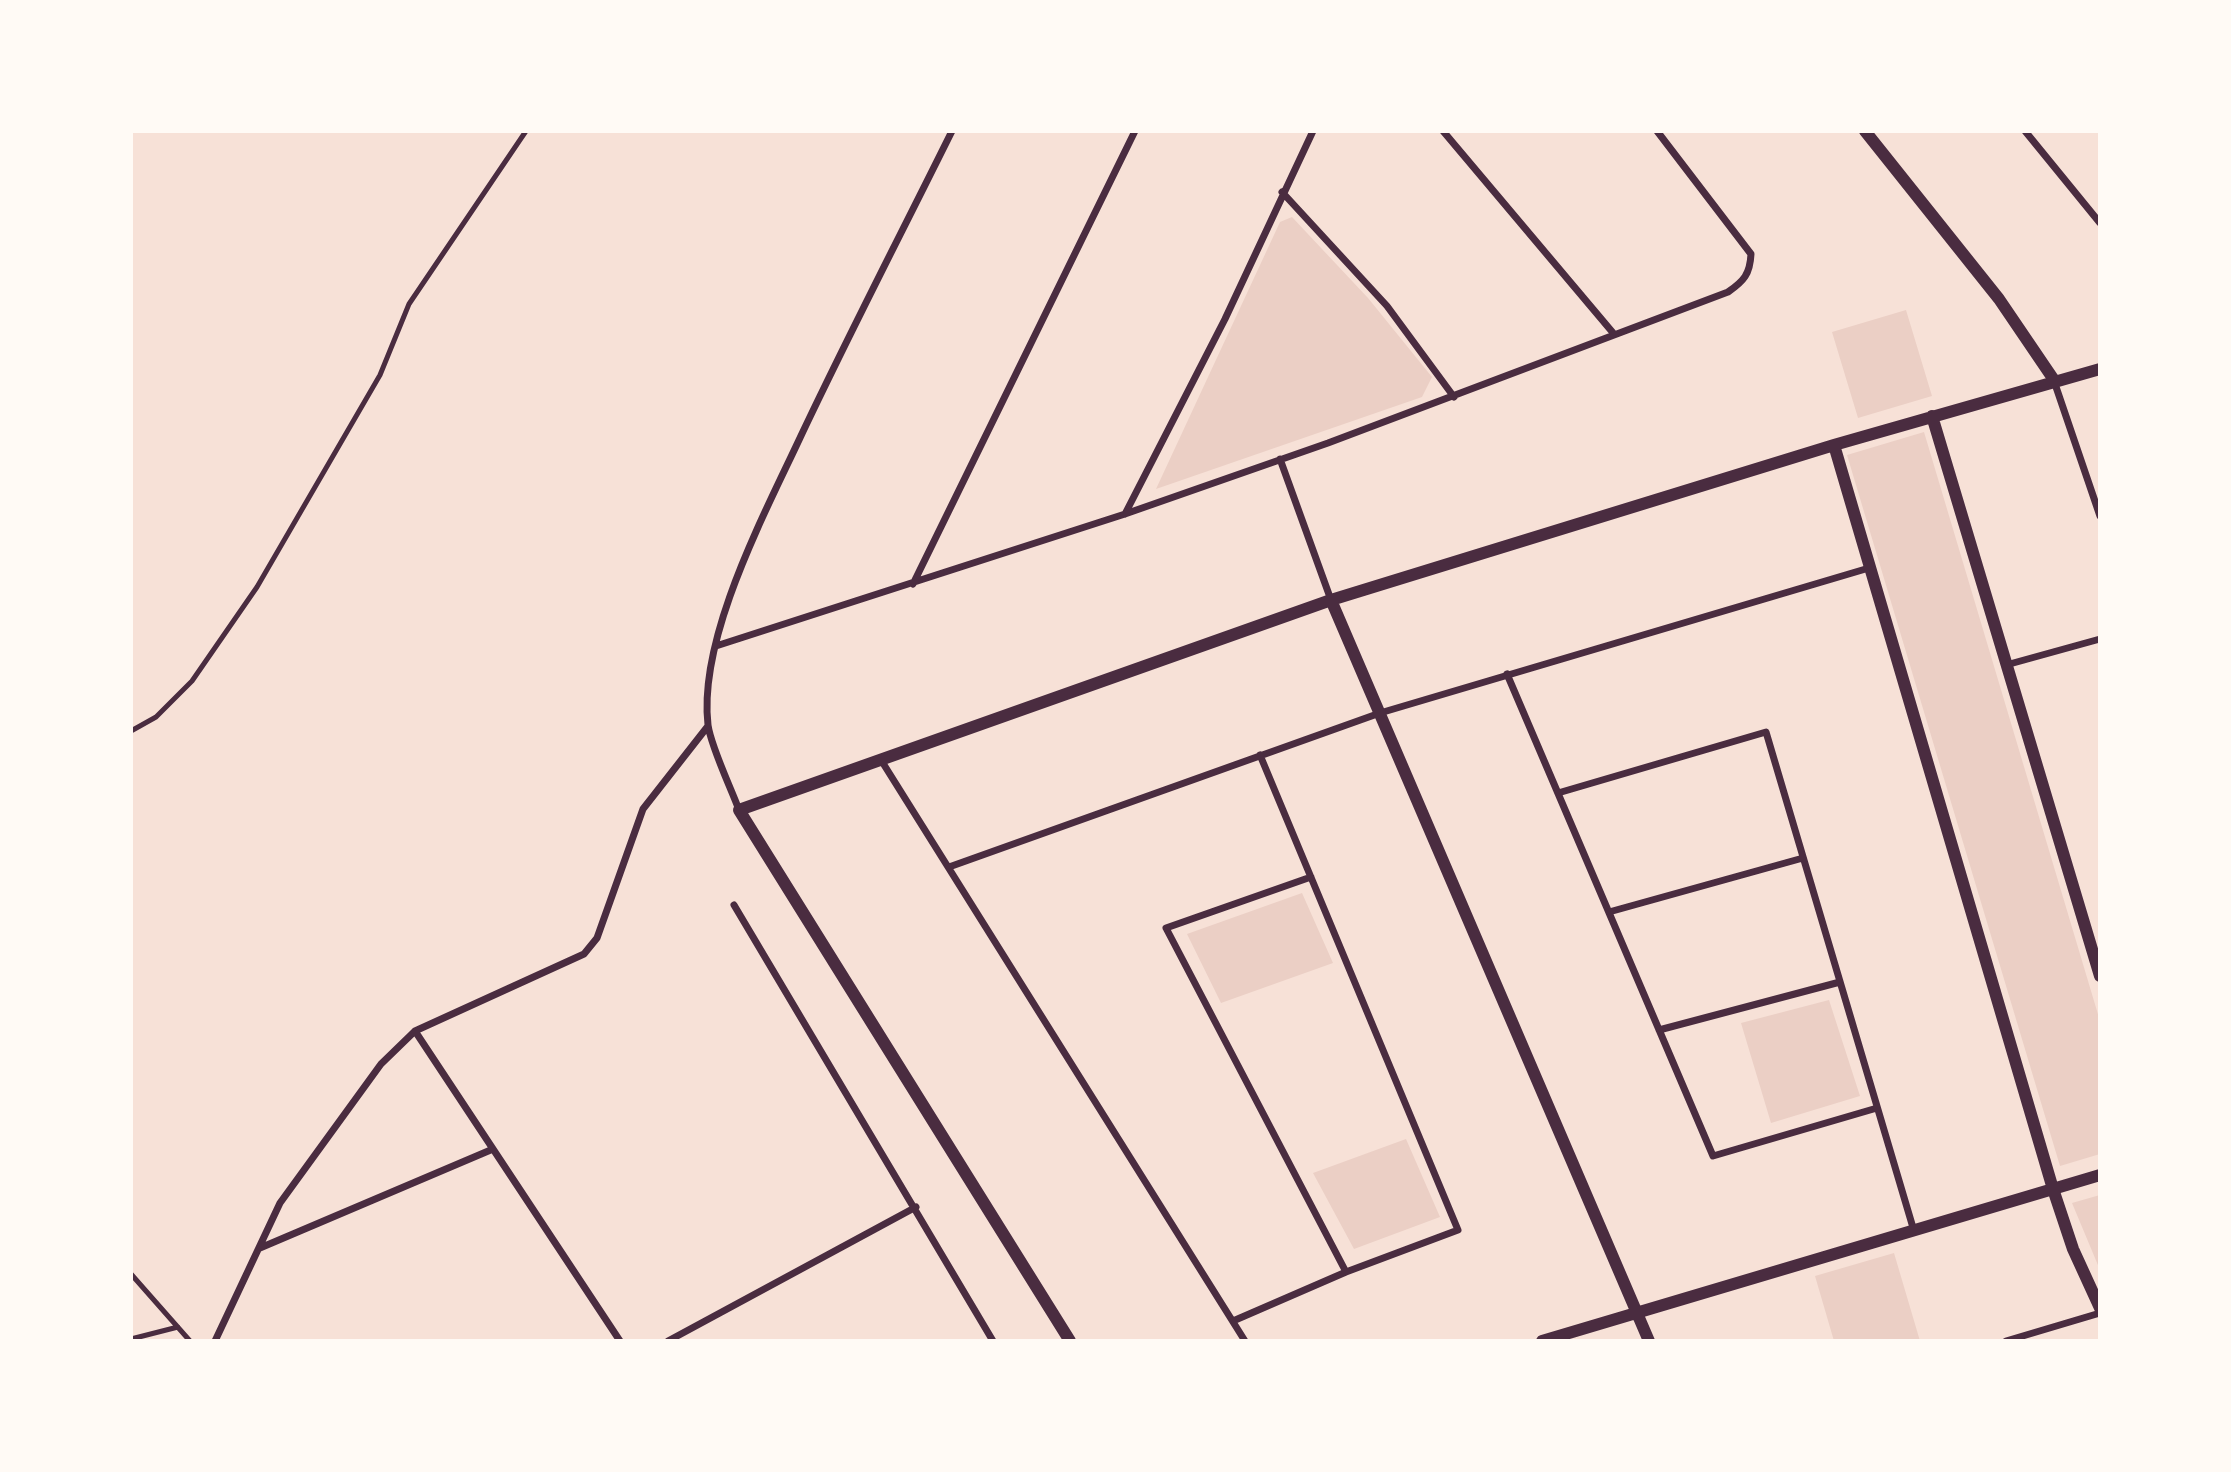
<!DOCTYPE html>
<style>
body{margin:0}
#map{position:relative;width:2231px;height:1472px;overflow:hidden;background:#f7e1d7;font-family:"PT Sans",sans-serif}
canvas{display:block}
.frame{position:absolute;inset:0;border:133px solid #fffaf5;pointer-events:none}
</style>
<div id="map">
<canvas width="2231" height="1472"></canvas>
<div class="frame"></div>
</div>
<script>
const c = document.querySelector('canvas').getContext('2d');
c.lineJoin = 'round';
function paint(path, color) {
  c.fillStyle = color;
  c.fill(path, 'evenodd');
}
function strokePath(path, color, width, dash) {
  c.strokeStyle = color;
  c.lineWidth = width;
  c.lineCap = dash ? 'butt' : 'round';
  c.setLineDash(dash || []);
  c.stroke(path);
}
paint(new Path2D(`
 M1292,217L1368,298L1432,377L1422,397L1156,489L1280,222Z
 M1906,310L1932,396L1858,418L1832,332Z
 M1924,432L2100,1021V1154L2060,1166L1847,455Z
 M1302,893L1333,963L1221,1003L1187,934Z
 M1829,1000L1860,1096L1771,1123L1741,1023Z
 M1406,1139L1440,1217L1354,1249L1313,1173Z
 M2100,1195V1270L2072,1203Z
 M1894,1253L1920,1341H1834L1815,1276Z`), '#ebcfc5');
strokePath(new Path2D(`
 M131,731L156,717L192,681L257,587L380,375L409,304L526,131
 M131,1274L190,1341
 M131,1339L178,1327`), '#4a2c40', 5);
strokePath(new Path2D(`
 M1443,131L1614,334
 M2025,131L2100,223
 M1282,192L1387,306L1454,397
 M2054,381L2100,516
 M1280,459L1331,600
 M1125,514L1225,319L1313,131
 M913,584L1135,131
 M716,646L1125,514L1328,443L1728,292C1744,281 1750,274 1751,254L1657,131
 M2006,665L2100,639
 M1507,674L1713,1156L1877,1108
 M881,760L1245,1341
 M1558,793L1766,732L1914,1231
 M739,810C731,788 711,747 708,725C698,639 763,517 799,440C848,336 901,234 952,131
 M949,867L1380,713L1869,568
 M1311,877L1166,928L1346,1272
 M734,905L993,1341
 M1609,912L1803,858
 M1659,1030L1840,982
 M415,1031L620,1341
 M260,1248L493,1149
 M1233,1321L1346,1272L1458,1230L1260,755
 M215,1341L280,1203L381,1064L415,1031L584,954L597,938L643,809L708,726
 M668,1341L916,1207
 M2006,1341L2100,1313`), '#4a2c40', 7);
strokePath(new Path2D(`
 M1865,131L1999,299L2054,380
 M1932,416L2100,976
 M1834,445L2053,1189L2073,1249L2100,1308
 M1331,600L1649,1341
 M1070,1341L739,810L1331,600L1834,445L2100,369
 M1542,1341L2100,1175`), '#4a2c40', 12);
</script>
